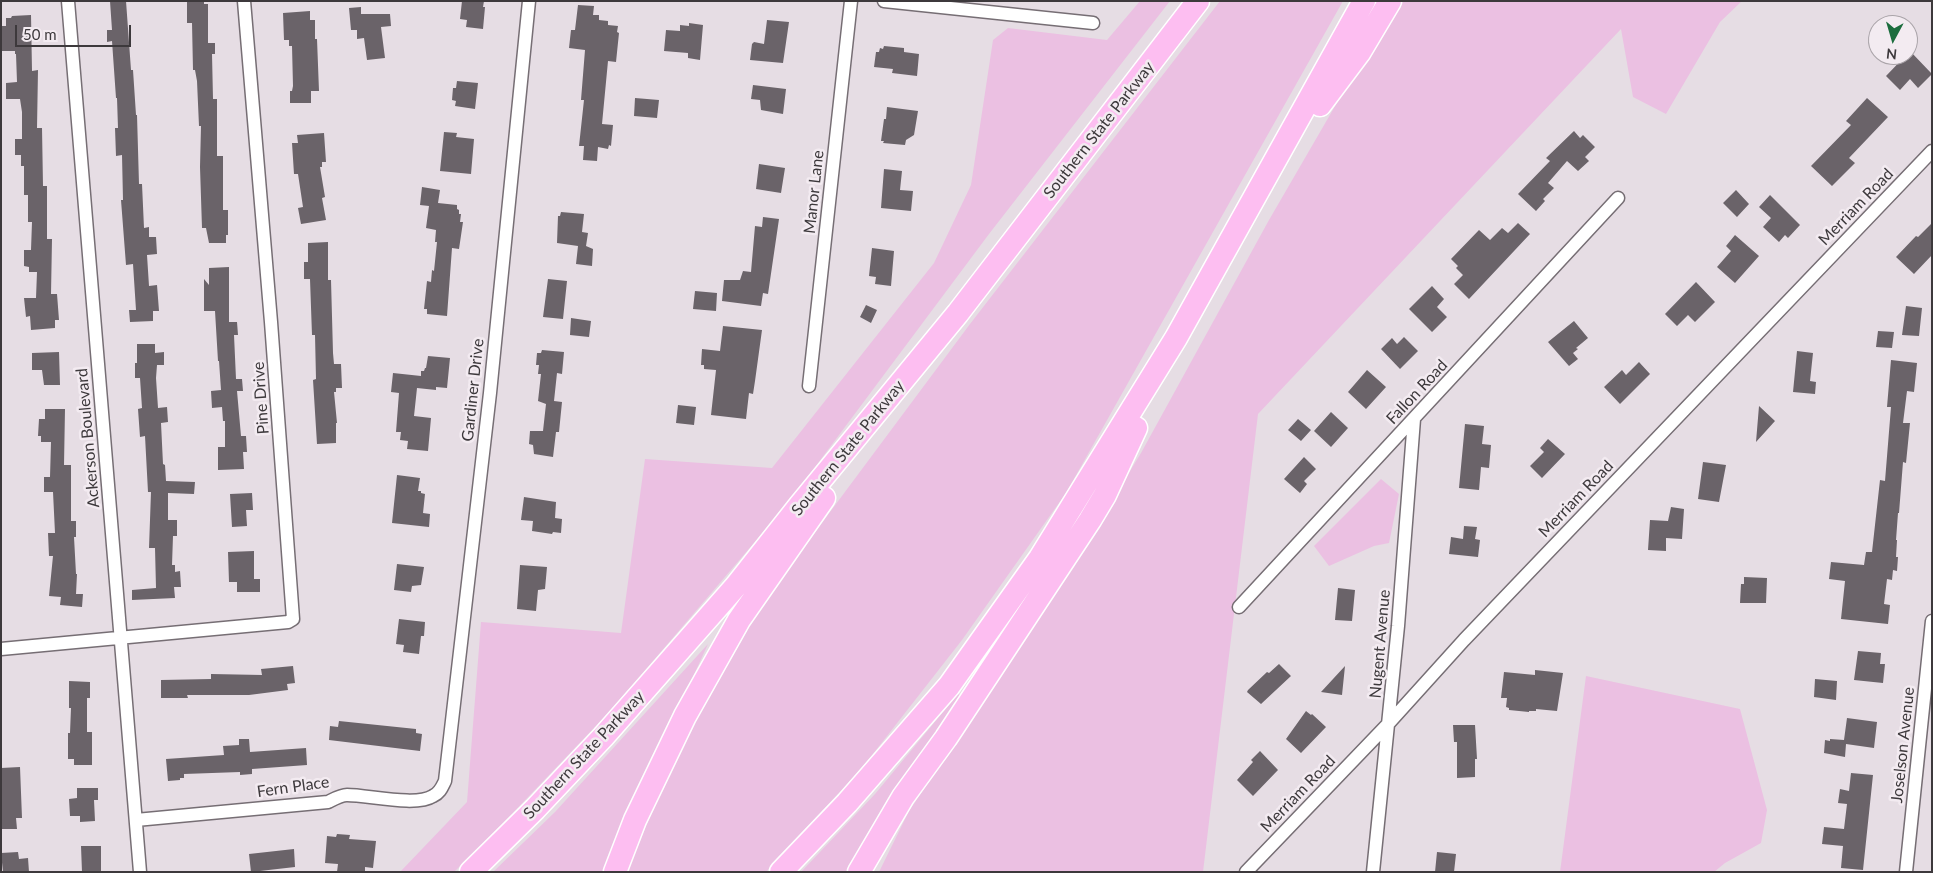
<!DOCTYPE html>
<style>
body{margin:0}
#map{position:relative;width:1933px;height:873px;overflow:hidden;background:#e6dde4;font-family:Lato,sans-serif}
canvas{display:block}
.frame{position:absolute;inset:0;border:2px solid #3d393c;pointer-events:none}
.north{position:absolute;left:1868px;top:15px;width:50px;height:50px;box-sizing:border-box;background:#f3ebf1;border:1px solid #aaa4a9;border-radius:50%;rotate:186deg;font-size:14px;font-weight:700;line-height:20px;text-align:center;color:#3d393c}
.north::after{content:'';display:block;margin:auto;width:18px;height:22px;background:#1c6d3e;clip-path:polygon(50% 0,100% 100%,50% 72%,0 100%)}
.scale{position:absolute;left:15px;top:25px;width:116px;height:22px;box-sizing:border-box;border:2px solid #3d393c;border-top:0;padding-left:6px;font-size:15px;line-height:18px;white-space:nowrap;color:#3d393c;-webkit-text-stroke:4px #f3ebf1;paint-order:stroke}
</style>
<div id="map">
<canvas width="1933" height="873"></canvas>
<div class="frame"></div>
<div class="north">N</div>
<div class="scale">50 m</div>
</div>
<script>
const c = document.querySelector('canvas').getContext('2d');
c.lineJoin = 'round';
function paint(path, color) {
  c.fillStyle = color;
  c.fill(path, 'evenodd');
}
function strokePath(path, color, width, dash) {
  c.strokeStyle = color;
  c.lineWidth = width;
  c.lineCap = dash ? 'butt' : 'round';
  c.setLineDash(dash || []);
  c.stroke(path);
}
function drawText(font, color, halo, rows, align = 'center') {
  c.font = font + ' Lato,sans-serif';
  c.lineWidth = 5;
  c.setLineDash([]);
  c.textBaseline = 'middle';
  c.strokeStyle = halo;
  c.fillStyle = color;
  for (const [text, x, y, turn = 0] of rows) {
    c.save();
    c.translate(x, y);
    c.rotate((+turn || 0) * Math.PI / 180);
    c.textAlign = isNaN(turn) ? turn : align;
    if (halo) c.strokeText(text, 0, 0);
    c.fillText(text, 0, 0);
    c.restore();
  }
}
paint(new Path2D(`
 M1140,1H1170L989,234L789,502L612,709L490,837L454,872H400L467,802L481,622L621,633L645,459L772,468L934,263L971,185L993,40L1008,28L1107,40Z
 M1220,1H1343L1066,493L962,640L862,768L766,872H627L674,759L763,602L970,324Z
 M1396,1H1742L1720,22L1666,114L1633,97L1621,29L1258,414L1203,872H879L909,811L1059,588L1141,453L1269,220Z
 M1381,479L1399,494L1389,543L1374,546L1329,566L1314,546Z
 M708,644L619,839L606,872H493L555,812Z
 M1586,676L1740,709L1767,810L1761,843L1725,863L1714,872H1560Z
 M958,694L962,696L852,872H801L875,794Z`), '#ebc0e2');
paint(new Path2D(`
 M110,1H126L131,70H133L136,115H137L139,184H142L144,228L149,227V237H156L157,254L147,255L149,286L157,285L159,311H153V321L130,322L129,310H136L133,264L126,265L121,200H123L122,155L116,156L115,128H118L117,98H116L112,41L107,42V30H112Z
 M187,1H204V4H208V43H215V54H212L213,99H217V156H223V210H228V235H226V243H209L206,228H202L200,167L201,126H199L197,81L195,70H193L192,23H187Z
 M462,1H484L483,7H485L483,29L466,27L467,20L460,19Z
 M578,5L594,6L593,15H599V20L608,21V25L618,26L617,32L619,33L616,62L608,61L602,124L613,125L611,146L609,145L608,149L598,147L597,161L583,160L584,146H579L584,100H581L585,50L569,48L571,30H575Z
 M361,7V14H390L391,26L381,27L385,58L367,60L364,38L357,39V30H351L349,8Z
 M310,11V20H315V39H317L319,91H311V103H290V91H292L293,86L292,46H289V40H284L283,13Z
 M31,15L32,71L38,70L37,128H42L43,186H47V239H52L51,294H57L59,320H55V328L31,330L30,316L26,317L24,298H36L37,272H29V267L24,266V250H31L32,222H28V195H24V166H21V155H15V139H22V112L20,99H6V83L17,82L16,54H15V51H1V26H6V18H11L12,16Z
 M767,20L789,22L783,63L750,60L752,44L754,42L764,44Z
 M689,23L703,25L700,60L688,58V53L664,51L666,30L680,31V25L689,26Z
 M884,46L904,48V52L919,54L917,76L892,73L893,69L874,67L876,52H879L880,48L883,49Z
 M1910,51L1932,74L1918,88L1910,79L1900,90L1886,76Z
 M457,81L478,83L475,109L455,106L456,101L452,100L453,88H456Z
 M753,85L786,89L783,114L761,110L760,100L751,99Z
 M635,98L659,100L657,118L634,116Z
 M1867,98L1888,117L1849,158L1855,163L1832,186L1811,166L1851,125L1846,121Z
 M887,107L918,111L914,135L906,140L905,145L883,143L884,141H881L884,119H886Z
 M1574,131L1580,138L1583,135L1595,147L1585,157L1589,161L1578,171L1567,161L1548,183L1554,188L1543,199L1545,201L1536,211L1518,194L1550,161L1546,158Z
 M444,132L457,133L456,137L474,139L471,174L440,171Z
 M324,133L326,162H322V167H320L325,197L322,198L326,220L301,224L298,208L303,207L298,174H294L292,143H298L297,135Z
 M759,164L785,168L781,193L756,189Z
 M884,169L902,171L900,190L913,191L911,211L881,208Z
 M422,187L440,190L438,203L457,205V209L459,210V214H461L460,222H463L459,249L452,248L447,316L427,314V309H424L427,281L431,282L432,270L434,271L437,242H435L436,230L426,228L429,206L420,205Z
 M1736,190L1749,204L1737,217L1723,203Z
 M1770,195L1800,225L1788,238L1785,235L1779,242L1763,227L1771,218L1759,207Z
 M561,212L584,214L582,232L588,233L586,246L593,249L592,266L576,264L578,246L557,243L558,216H560Z
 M763,217L779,219L768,294L763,293L761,306L722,301L724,280H740L743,271L751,272L755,226L762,227Z
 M1518,223L1530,234L1469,299L1454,284L1463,275L1456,268L1458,266L1451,259L1479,230L1490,240L1502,228L1508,233Z
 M1932,223V255L1914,274L1896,257L1916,236L1918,237Z
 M1735,235L1759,256L1735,283L1717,267L1731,251L1726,246Z
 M328,242V280H331L333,353L334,364H341L342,388H336V392H334L337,423H336V443L317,444L313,380L316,379L315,335H312L310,279H304V262H308V243Z
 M872,248L894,251L891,286L875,284L876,277L869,276Z
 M229,267V322H237L238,335H234L236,379H242L243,391H237L241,436H246L247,452H243L244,469L218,470V447H225V421H223L222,407L212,408L211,391L221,390L219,361H218L215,311H204V279L209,285V268Z
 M548,279L567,281L563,319L543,317Z
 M1696,282L1715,302L1695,322L1688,315L1677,326L1665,314Z
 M1432,286L1444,299L1437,307L1447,317L1432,332L1409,309Z
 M695,291L717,293L716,311L693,309Z
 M866,305L877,310L871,323L860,317Z
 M1906,306L1922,308L1919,336L1902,335Z
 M571,318L591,321L589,337L570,335Z
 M1574,321L1588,338L1576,348L1578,349L1573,353L1578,359L1569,366L1548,342Z
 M723,326L762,330L755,381L753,394L749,393L746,419L711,415L716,370L704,369V365H701L702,349L720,351Z
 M1878,331L1894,332L1892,348L1876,347Z
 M1404,337L1418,351L1400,369L1381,349L1392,338L1397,344Z
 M137,344H155V353L164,352V365H157L156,378L158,408L167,407L168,422L161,423L163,464L165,465L166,481L195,482L194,494L168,493V520H177V536H173L172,565H175V572L180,571L181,587H174L175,598L132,600V590L156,588L155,548H149L151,492H148L145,436L140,437L138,409L142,408L140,378H135V363H137Z
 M542,350L564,352L562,374L557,373L554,401L562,402L559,432H556L553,457L534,454L533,445L529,444L530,431H543L546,404L538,401L541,374H538L539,365H536L537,353H541Z
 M1797,351L1813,353L1810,381L1816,382L1815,394L1793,392Z
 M59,352L60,385H44L42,370H32V353Z
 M428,356L450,358L447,388L436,387V390L417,388L414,416L431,418L428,451L407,449L408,441L400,440L401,432H396L399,393L391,392L393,373L421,376V371H424L425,368H426Z
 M1891,360L1917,363L1914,392L1907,391L1903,423H1910L1906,463L1903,462L1899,513H1898L1896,540H1897L1896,557H1898L1897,571L1893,570L1892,580L1887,579L1884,604L1890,605L1888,624L1841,619L1845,581L1829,579L1831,562L1864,565L1866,552H1872L1880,480L1885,481L1891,407H1887Z
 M1639,362L1650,374L1620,404L1604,387L1622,370L1626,375Z
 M1367,370L1386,387L1366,409L1348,392Z
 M678,405L696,407L694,425L676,423Z
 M1759,406L1775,421L1756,442Z
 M45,409H65L64,465H71V521H76V537H74L76,574H77L76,594H83L82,607L60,605L61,597L49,596L53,556H49L48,533H55L53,492H44V477H50L51,442H41V436H38L39,419H45Z
 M1331,412L1348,428L1331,447L1314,431Z
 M1298,419L1311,430L1301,441L1288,430Z
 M1465,424L1484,426L1482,444L1491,445L1489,468L1481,467L1479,490L1459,488Z
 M1548,439L1565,454L1542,478L1530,466L1544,452L1540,448Z
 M1304,457L1316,469L1304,481L1307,484L1300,493L1284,479Z
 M1703,462L1726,465L1719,502L1698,499Z
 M397,475L420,478L418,491H421V493L425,494L423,513L430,514L429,527L392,523Z
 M252,493L253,510H246L247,526L232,527L230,494Z
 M524,497L556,502L555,518L562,519L561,533L553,532L552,534L532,531L533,521L521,520Z
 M1671,507L1684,509L1682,539L1666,538V551L1648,550L1650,520L1668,521Z
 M1464,526L1477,527L1475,539L1480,540L1478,557L1449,554L1451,537L1463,539Z
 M254,551V579H260V592H237V582H229L228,552Z
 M397,564L424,567L421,585L412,586L411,592L394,590Z
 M520,565L547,567L545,589L538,590L536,611L517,609Z
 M1744,577L1767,578L1766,603H1740L1741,584H1744Z
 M1338,588L1355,590L1352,621L1335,620Z
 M399,619L425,622L424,636H421L419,654L403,652L404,645L396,644Z
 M1858,651L1881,653L1880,664H1885L1883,683L1854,680Z
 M1279,664L1291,676L1261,704L1247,692L1248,690L1267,672L1269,673Z
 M293,666L295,683L287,684L288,690L249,695H187L188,698H161V680L211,679V674L262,675L261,669Z
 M1345,666L1342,695L1321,692Z
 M1535,670L1563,673L1557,711L1536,709V711H1529V712L1509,710V708L1506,707L1507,698H1501L1504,672L1535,675Z
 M1815,679L1837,681L1836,700L1814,697Z
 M69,681L90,682V698H87V732H92V765H74V759H68V733H70L71,708H69Z
 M1306,711L1311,715L1312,714L1326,727L1301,753L1286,739Z
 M1847,718L1877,722L1874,748L1846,744L1845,757L1824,753L1825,740L1830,741V739L1844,740Z
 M339,721L416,729V733L422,734L420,751L329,740L330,726L338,727Z
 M1453,725H1475L1477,759H1475V777L1457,778V742H1454Z
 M239,739H249L250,752L306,748L307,765L252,769V774L240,775V772L184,774V778H180V780L168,781L166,759L224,755L223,746L239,745Z
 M1260,751L1278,770L1253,796L1237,780L1253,762L1251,760Z
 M20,767L22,818H16L17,829H1V768Z
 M1851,773L1873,775L1863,870L1841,868L1843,846L1822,844L1824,827L1844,829L1847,804L1838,803L1840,789L1849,791Z
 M77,788H98V800H94L95,821L80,822V816H70L69,799L77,798Z
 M337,834L350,835L349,839L376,841L373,868L365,867V872H337L338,864L325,863L327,836L336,837Z
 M81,846H101V872H82Z
 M294,849L295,867L251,872L249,854Z
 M18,852L19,859L28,858L29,872H3L1,853Z
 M1437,852L1456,854L1454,872H1435Z`), '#6a6369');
const minor = new Path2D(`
 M68,1L140,872
 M884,1L1093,23
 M809,386L851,1
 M1239,607L1618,198
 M1,649L288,622L293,619L271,322L244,1
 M136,820L328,802C334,799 341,795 347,795C368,795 416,807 433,796C440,793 442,787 445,781L490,393L529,1
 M1246,872L1389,723L1464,640L1932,151
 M1373,872L1398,626L1414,419
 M1906,872L1932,621`);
const motorway = new Path2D(`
 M1320,105L1359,53L1390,1
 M471,872L535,809L603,737L736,586L800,505L958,313L1198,1
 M615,872L635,820L685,716L739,620L824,498
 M781,872L847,803L949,686L1040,558L1176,338L1364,1
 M859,872L903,797L946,738L1090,520L1105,495L1136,428`);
strokePath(minor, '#766e74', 15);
strokePath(motorway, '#fff', 25);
strokePath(minor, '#fff', 12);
strokePath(motorway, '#fdbef1', 22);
drawText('16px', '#3d393c', '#f3ebf1', [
 ["Southern State Parkway",1099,130,-52],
 ["Manor Lane",814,192,-84],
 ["Merriam Road",1856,207,-46],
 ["Gardiner Drive",473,390,-84],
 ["Fallon Road",1417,392,-47],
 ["Pine Drive",261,398,-94],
 ["Ackerson Boulevard",88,438,-95],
 ["Southern State Parkway",848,448,-51],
 ["Merriam Road",1576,499,-46],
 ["Nugent Avenue",1380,644,-85],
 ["Joselson Avenue",1903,745,-84],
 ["Southern State Parkway",584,755,-47],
 ["Fern Place",293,787,-8],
 ["Merriam Road",1298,794,-46]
]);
</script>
